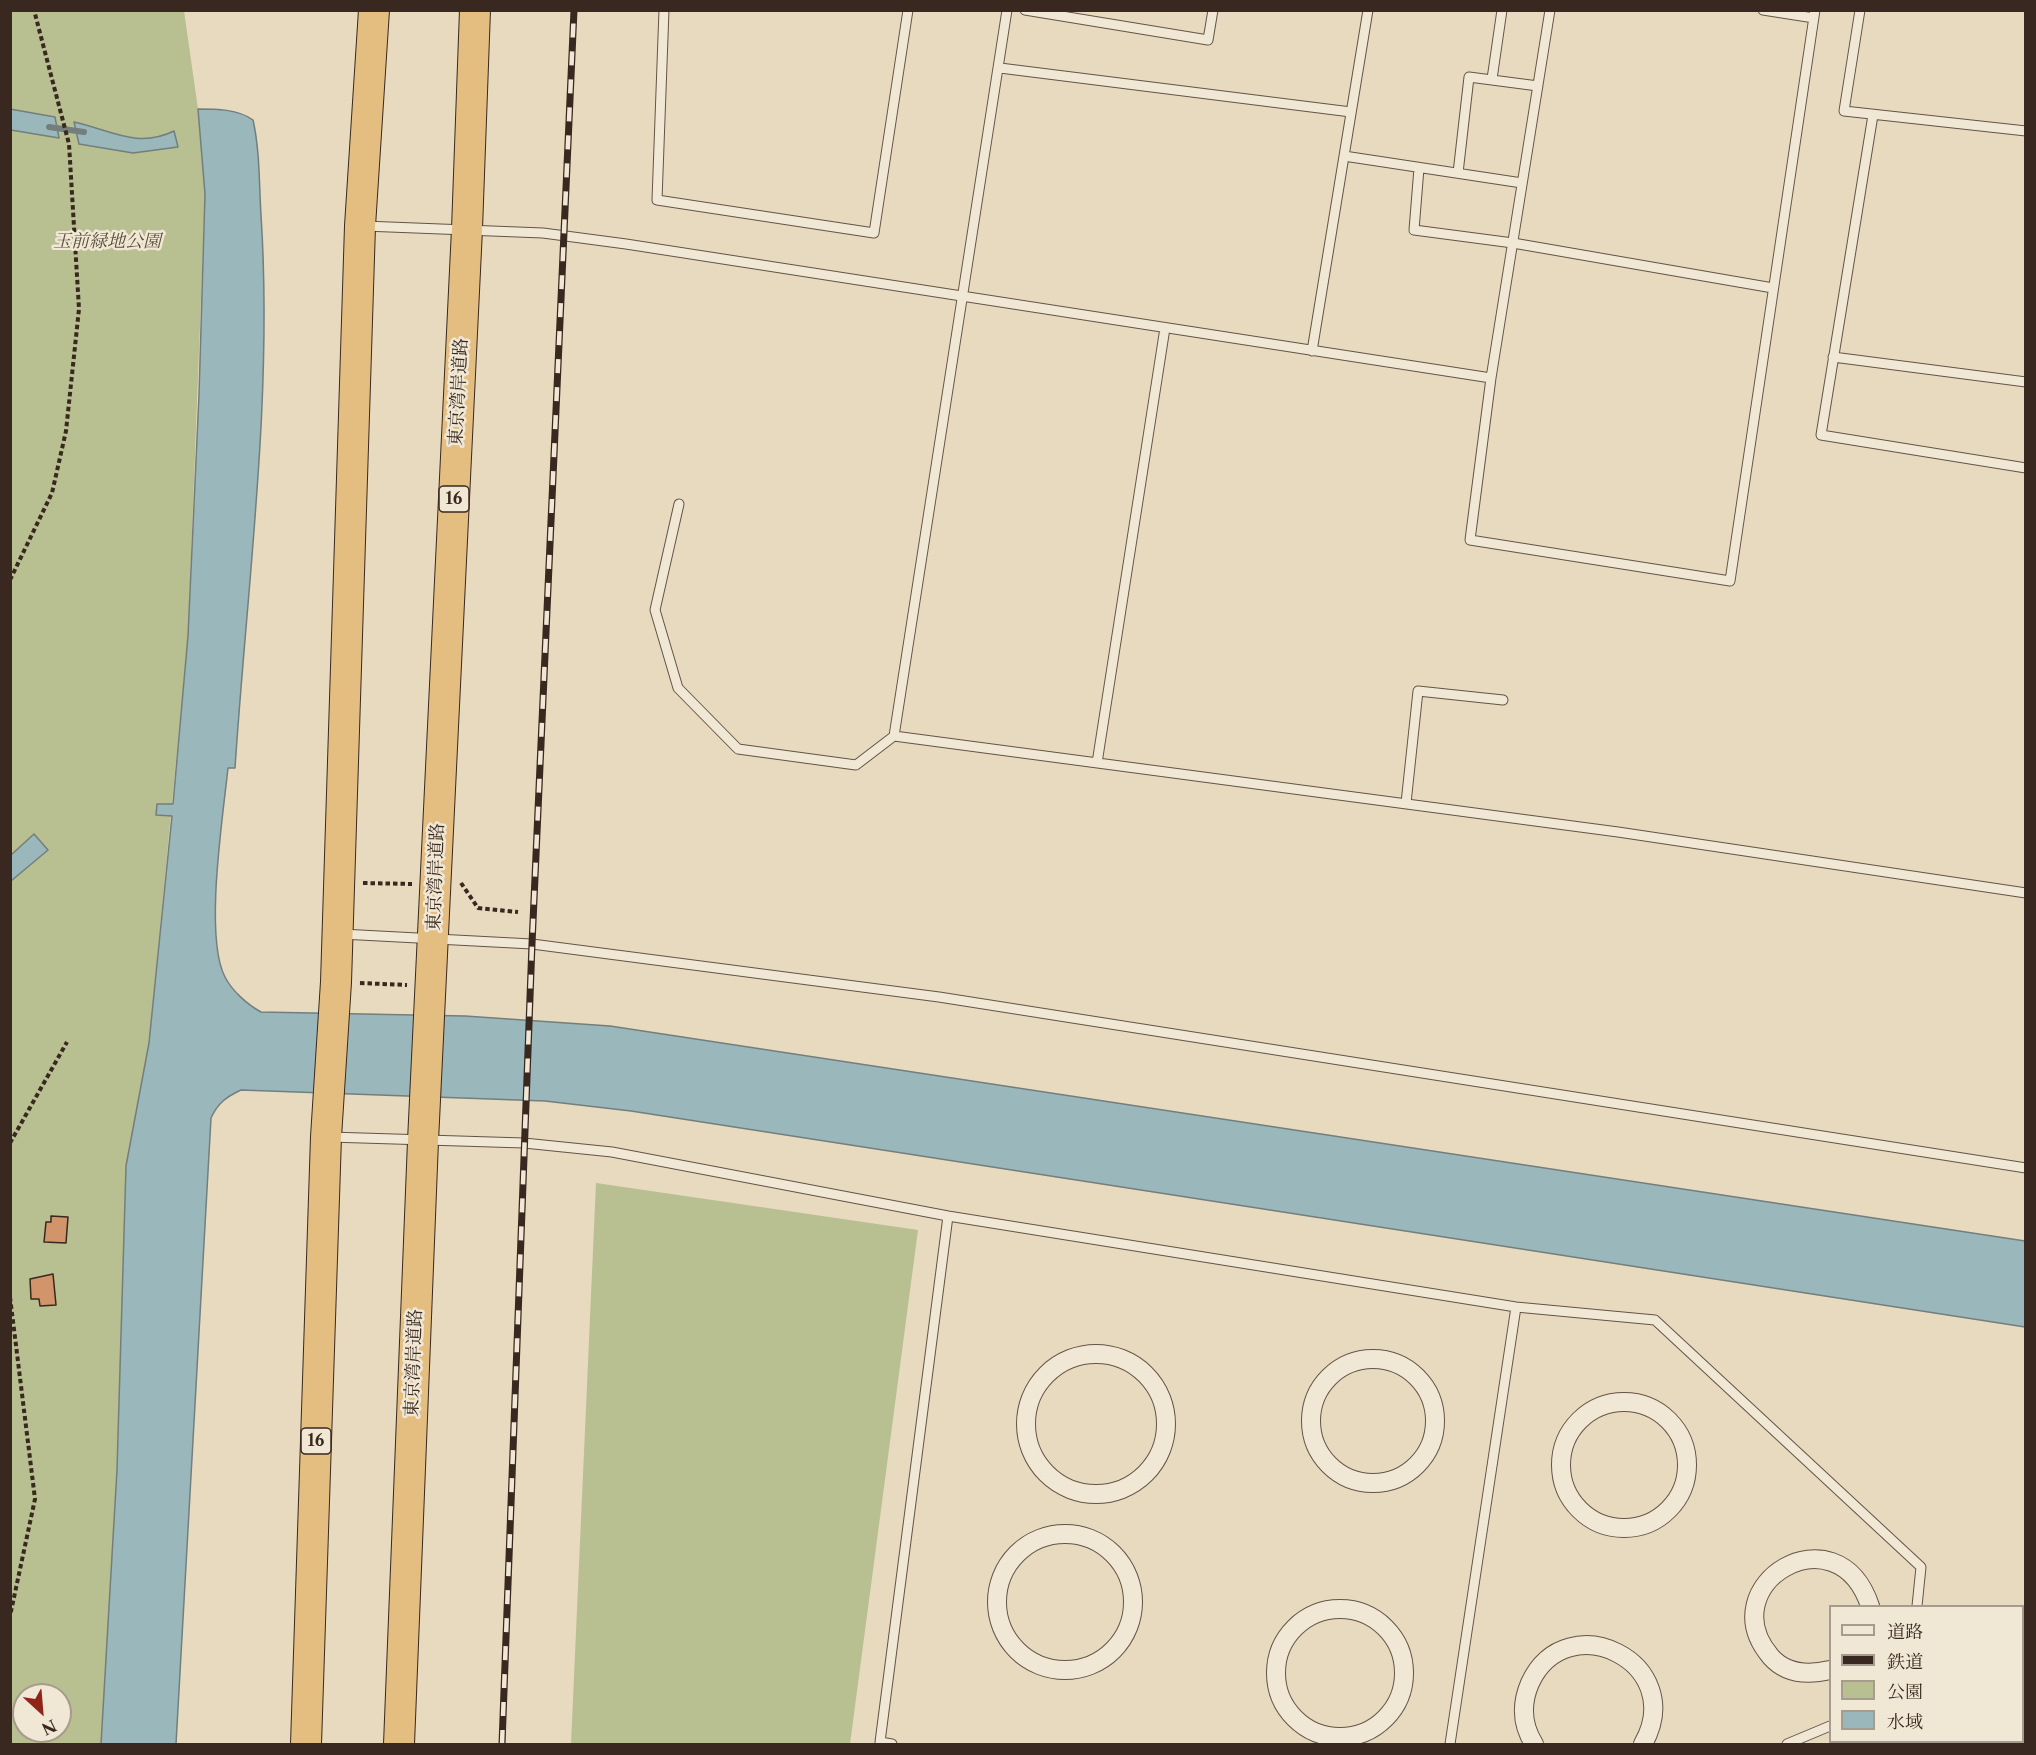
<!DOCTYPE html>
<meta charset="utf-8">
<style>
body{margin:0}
#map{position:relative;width:2036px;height:1755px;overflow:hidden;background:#e8dabf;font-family:"Libre Caslon Text","Noto Serif JP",serif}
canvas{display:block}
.frame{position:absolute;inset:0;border:12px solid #38281f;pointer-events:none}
.legend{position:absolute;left:1829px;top:1605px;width:195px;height:138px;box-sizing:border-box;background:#f0e7d5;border:2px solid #a69b8c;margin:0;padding:8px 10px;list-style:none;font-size:18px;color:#38281f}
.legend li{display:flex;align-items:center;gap:12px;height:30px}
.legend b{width:30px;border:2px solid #a69b8c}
.north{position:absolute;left:12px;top:1683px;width:60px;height:60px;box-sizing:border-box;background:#f0e7d5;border:2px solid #a69b8c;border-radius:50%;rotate:154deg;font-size:16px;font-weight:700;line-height:24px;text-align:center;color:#38281f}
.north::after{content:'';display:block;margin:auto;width:21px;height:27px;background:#8f2418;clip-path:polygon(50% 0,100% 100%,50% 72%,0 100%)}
</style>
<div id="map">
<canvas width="2036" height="1755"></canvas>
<div class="frame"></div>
<ul class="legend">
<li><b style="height:8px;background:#f0e7d5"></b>道路</li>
<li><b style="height:8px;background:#38281f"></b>鉄道</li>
<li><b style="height:16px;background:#b8bf90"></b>公園</li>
<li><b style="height:16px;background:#9ab8bb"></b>水域</li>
</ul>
<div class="north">N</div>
</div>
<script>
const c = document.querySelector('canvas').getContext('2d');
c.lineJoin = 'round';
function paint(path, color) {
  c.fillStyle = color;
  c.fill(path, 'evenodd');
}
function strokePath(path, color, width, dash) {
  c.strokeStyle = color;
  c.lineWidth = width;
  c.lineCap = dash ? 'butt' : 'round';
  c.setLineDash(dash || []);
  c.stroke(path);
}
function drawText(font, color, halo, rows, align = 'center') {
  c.font = font + ' "Libre Caslon Text","Noto Serif JP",serif';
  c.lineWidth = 5;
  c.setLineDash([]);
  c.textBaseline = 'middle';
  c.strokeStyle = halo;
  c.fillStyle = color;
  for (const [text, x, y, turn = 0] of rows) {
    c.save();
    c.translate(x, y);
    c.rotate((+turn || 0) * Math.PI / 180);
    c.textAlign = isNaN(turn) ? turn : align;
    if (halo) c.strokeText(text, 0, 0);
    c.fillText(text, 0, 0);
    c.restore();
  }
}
paint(new Path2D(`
 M11,11H184L198,109L205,194L188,636L149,1043L126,1166L117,1470L101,1744H11ZM24,1695H60V1731H24Z
 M596,1183L918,1230L850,1744H571Z`), '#b8bf90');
const water = new Path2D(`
 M10,109L55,117L59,138L11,130Z
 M198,109C216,109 238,109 253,120C260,151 259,184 261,215C273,399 247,585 235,768H228C223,816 204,937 225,977C232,991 248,1005 261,1012L465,1016L610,1026L2025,1241V1327L631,1111L545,1101L241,1090C226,1097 218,1103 211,1118L176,1744H101L117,1470L126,1166L149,1043L172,816L156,815L157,804H173L188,636L199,395L205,194Z
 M74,122C111,130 137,149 174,131L178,147L133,153L79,144Z
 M34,834L48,850L11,881V855Z`);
paint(water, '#9ab8bb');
strokePath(water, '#737e7d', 1.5);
strokePath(new Path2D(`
 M49,127L84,132`), '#737e7d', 6);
const building = new Path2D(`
 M51,1216L68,1217L66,1243L44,1242L46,1222H51Z
 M53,1274L56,1305L40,1306L39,1299H31L30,1279Z`);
paint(building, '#d2946b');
strokePath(building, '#38281f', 1.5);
const service = new Path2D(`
 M664,10L657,200L874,233L908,10
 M1007,10L894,736L1618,832L2026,893
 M1025,10L1208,40L1213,10
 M1550,10L1491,378L1470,540L1730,581L1815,10
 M1763,10L1814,18
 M1860,10L1844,111L2026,131
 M1000,68L1351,112
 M1492,79L1502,10
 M1873,115L1821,435L2026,468
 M1344,156L1522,183
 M1419,168L1414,230L1513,243L1773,288
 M1458,173L1469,77L1538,86
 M364,226L543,233L626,244L1491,378
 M1312,351L1368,10
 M1833,357L2026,382
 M679,504L655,610L678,688L738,749L856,765L894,736
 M1097,763L1165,328
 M1406,803L1418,691L1503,700
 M341,934L532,944L939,997L2026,1168
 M329,1137L524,1143L612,1152L948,1216L1516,1307L1655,1320L1921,1567L1917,1606
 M892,1744L880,1742L948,1216
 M1450,1744L1516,1307
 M1787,1744L1830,1726`);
const minor = new Path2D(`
 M1026 1424a70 70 0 1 1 140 0a70 70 0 1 1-140 0Z
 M1311 1421a62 62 0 1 1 124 0a62 62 0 1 1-124 0Z
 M1561 1465a63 63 0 1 1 126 0a63 63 0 1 1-126 0Z
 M997 1602a68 68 0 1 1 136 0a68 68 0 1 1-136 0Z
 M1276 1673a64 64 0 1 1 128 0a64 64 0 1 1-128 0Z
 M1830,1670C1809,1675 1787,1675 1771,1657C1709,1585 1837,1507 1870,1606
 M1534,1744C1522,1725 1521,1704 1530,1683C1567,1603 1689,1663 1643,1744`);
const trunk = new Path2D(`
 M306,1744L326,1137L336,982L360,226L374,10
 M399,1744L423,1141L467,229L475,10`);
strokePath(service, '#645447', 11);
strokePath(minor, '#645447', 20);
strokePath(trunk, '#38281f', 32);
strokePath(new Path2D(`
 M10,580L52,493L66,431L79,309L69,144L34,10
 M363,883L412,884
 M461,883L478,908L518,912
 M360,983L407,985
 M10,1143L67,1042
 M10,1297L35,1499L10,1616`), '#38281f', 4, [4.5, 3]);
strokePath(service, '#f0e7d5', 9);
strokePath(minor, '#f0e7d5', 18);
strokePath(trunk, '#e4bd80', 30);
const rail = new Path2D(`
 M502,1744L532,944L574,10`);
strokePath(rail, '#38281f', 7);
strokePath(rail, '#f0e7d5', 4.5, [14]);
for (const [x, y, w] of [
 [454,499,30],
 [316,1441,30]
]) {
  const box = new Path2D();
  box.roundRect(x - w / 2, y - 13, w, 26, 4.5);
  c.fillStyle = '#f0e7d5';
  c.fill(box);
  strokePath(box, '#38281f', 1.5);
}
drawText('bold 16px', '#38281f', null, [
 ["16",454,499],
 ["16",316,1441]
]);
drawText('italic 18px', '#584e3b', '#f0e7d5', [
 ["玉前緑地公園",107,242]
]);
drawText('18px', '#38281f', '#f0e7d5', [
 ["東京湾岸道路",459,392,-87],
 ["東京湾岸道路",436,877,-88],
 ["東京湾岸道路",414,1363,-88]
]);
</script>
